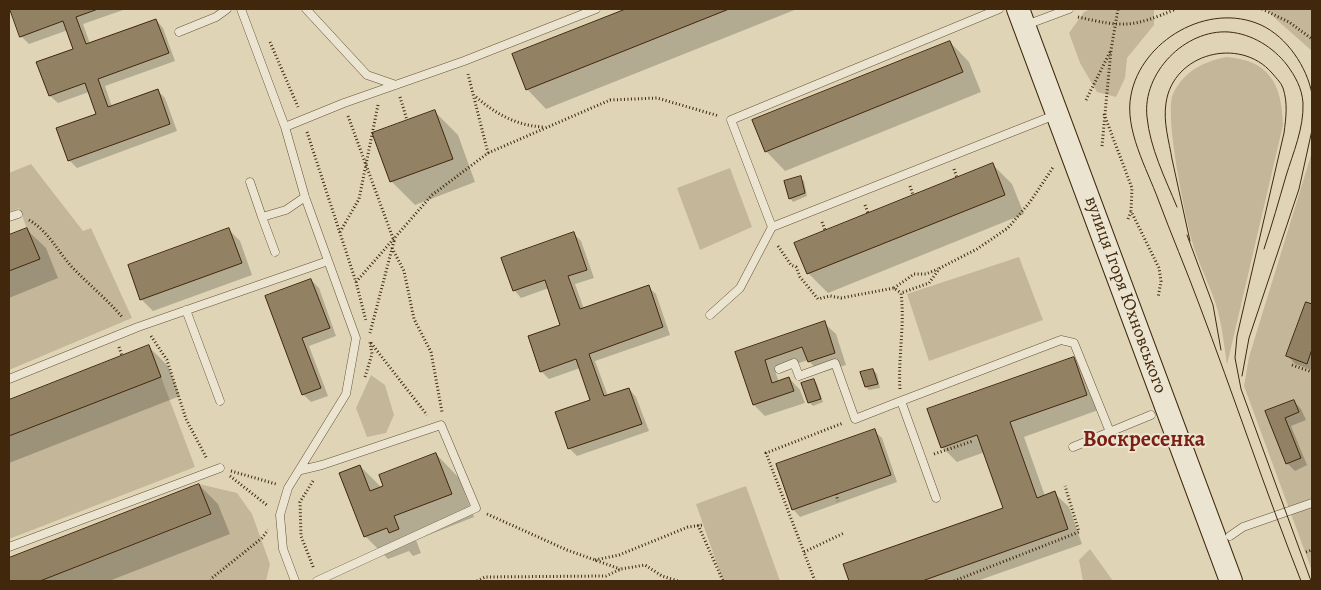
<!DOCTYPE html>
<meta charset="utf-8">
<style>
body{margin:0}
#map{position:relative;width:1321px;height:590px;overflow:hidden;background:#dfd5b6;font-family:Alegreya,serif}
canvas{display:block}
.frame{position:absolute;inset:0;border:10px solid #41270b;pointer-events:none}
</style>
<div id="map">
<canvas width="1321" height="590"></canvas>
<div class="frame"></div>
</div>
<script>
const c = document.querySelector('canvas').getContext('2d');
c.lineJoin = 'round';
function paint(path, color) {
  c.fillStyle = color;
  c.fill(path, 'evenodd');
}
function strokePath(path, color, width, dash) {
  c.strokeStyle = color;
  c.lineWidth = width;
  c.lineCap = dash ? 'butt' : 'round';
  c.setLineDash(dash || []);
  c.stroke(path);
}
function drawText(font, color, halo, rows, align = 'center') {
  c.font = font + ' Alegreya,serif';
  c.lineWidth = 4;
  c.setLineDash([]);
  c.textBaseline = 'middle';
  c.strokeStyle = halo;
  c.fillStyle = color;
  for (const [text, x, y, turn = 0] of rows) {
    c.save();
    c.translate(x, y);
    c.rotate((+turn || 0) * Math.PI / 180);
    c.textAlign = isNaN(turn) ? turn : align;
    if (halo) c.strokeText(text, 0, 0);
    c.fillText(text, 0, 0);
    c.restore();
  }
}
paint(new Path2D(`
 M1090,9H1154V25L1127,58L1125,78L1116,97L1097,92L1080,63L1069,33L1084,12Z
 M1266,9H1312V51L1278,21Z
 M1226,57C1270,60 1282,85 1283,125L1227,365C1224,345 1222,324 1216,305C1209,283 1198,263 1192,241C1185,215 1164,115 1173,94C1184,71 1203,62 1226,57Z
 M1312,152V571L1244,386L1249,357Z
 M31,164L83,231L91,228L132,318L9,370V271L39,259L19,208L9,212V173Z
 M730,168L752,227L700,250L677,188Z
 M1019,257L1043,320L929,361L907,294Z
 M371,375L385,385L394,415L386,433L367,437L356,408Z
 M161,377L195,467L9,539V436Z
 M199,484L237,493L252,514L270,564L266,581H40L211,515Z
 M746,486L780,581H723L696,504Z
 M1090,549L1113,581H1083L1079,560Z`), '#c4b799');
paint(new Path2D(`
 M11,9H126L83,24L90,44L156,20L163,28L175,61L105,86L112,107L157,90L165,98L177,131L77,168L69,160L97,115L89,92L58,103L50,96L38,63L75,49L68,30L29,44L21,36Z
 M629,9H797L546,109L527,89L514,55Z
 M950,42L969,62L981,92L785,171L766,151Z
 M434,111L458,135L475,182L415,205L391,181Z
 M993,165L1012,184L1024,214L828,293L808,273Z
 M800,178L804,181L807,196L793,202L790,198Z
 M26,229L46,248L58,278L9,298V236Z
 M229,230L240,241L252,275L153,311L141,299Z
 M574,234L581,241L594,278L575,284L584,309L648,287L656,294L670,335L595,361L608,396L629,389L636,397L649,431L577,456L570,449L557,413L591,401L580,368L549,379L541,371L562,326L549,288L521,298L514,290Z
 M311,280L319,288L336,336L309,346L328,396L311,402L303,394L267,297Z
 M1307,303L1312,305V370L1295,364L1288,356Z
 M824,323L836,334L846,365L820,373L808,360L775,371L779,382L789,378L800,390L805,403L765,416L754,405L736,352Z
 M149,347L168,366L180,396L9,463V402Z
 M1074,358L1088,373L1101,409L1024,437L1045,496L1054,493L1069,507L1082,544L977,581H851L845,565L1005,508L985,452L957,462L942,447Z
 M873,370L877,374L880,388L869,390L866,387Z
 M814,380L817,384L823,402L813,406L809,402Z
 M1294,401L1301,409L1306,420L1291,426L1307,465L1295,471L1287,463L1267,412Z
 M874,431L882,438L897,482L800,517L793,509Z
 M436,454L459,478L474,517L416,540L421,553L413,556L409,551L388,559L365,536L360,466L382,488Z
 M199,485L218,504L230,534L109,581H9V559Z`), '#0003');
const building = new Path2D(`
 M10,9H98L76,17L86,44L156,19L169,53L98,79L108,107L158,89L170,124L68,161L56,128L96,114L85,83L49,96L36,62L73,49L63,21L20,37Z
 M626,9H729L526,90L512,54Z
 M950,41L963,72L765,152L752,120Z
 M435,110L453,159L390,182L372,133Z
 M993,163L1005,195L807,274L794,243Z
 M801,176L805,193L789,199L784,181Z
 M27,228L40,259L9,271V235Z
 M229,228L242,263L140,300L128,265Z
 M574,232L587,270L568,276L580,309L649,285L663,327L589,354L604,396L629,388L642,424L568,449L555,412L590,400L576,359L540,372L528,336L560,325L545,280L513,291L501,258Z
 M311,279L330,328L302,338L321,388L302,395L265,296Z
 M1306,302L1312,304V349L1307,364L1286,356Z
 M825,321L835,353L808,362L802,347L765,360L772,383L789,377L794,391L753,405L735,352Z
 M149,345L161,377L9,436V400Z
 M1074,357L1087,395L1010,422L1037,498L1055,491L1068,529L922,581H849L843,564L1003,508L977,435L941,448L927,409Z
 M873,369L878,384L865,387L860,372Z
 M814,379L821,399L808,403L801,383Z
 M1294,400L1299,412L1285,418L1301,458L1286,464L1265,411Z
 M875,429L891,475L792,510L776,464Z
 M436,453L452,494L394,516L399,529L389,533L387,528L364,537L339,473L360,465L370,491L383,486L379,475Z
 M199,484L211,514L40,581H9V558Z`);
paint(building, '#938164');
strokePath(building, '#41270b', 1);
const lane = new Path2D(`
 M241,9L285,127L305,197L356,338L346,394L288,488L280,515L283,549L295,581
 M306,9L367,75L396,85
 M1026,25L1069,9
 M179,32L216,17L227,9
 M285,127L344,103L464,61L596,9
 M250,182L262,217L286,210L305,197
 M9,217L18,214
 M262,217L275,252
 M772,227L731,120L999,9
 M186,310L220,401
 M710,315L740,288L772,227L1055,115
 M779,369L794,363L799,376L835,363L855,419L901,401L936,498
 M9,379L138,327L328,261
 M901,401L1061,340L1074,343L1110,432
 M1073,447L1151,415
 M301,470L322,465L441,425L476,508L317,581
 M1230,536L1243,527L1312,503
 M9,547L220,468`);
const secondary = new Path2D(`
 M1018,9L1231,581`);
strokePath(lane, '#685236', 9);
strokePath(secondary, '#41270b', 24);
strokePath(new Path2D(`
 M1262,9L1289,22L1312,39
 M1078,17C1125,28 1133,27 1176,9
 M270,42L298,107
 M400,97L407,120
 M476,97C496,114 517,126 544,127
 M1086,100L1110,52
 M1104,114L1132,188L1131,211L1159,268L1161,281L1158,298
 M348,116L394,241L370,333
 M307,132L356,282L366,321
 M1102,146L1111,50L1118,9
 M488,153L610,100L657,98L719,116
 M954,169L957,178
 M910,186L913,195
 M865,205L868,213
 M1128,219L1131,212
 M29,220C48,231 57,250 71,266C88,284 107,299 123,318
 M822,222L825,230
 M340,232L359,199L378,105
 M778,246L791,265L796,267L800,277L818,299L830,296L841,298L894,288L901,293
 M392,248L404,271L414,319L431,352L442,412
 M356,282L432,195L488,153L468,74
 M894,288L914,274H926L938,269
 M151,336L167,360L186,419L207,459
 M371,343L427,415
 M119,347L122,356
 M1292,365L1312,372
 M365,377L372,354L370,342
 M900,389C898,356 905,325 901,293L929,283L940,268L977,249L1008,228L1030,202L1054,166
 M934,454L973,441
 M231,471L276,484
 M230,476L268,506
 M313,481L300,502L301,536L314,569
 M836,494L838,501
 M487,514L567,550L620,569
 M698,525L723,581
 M804,552L844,533
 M1306,552L1312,550
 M595,560L619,555L688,527L703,525
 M211,581L212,578L262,538L268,530
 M477,581L485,577L606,576L621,569L645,565L662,576L678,581
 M815,581L766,453L843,423
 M954,581L1079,532L1065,486`), '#41270b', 3, [1, 2.5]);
strokePath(lane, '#eae4d0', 8);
strokePath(secondary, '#eae4d0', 22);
strokePath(new Path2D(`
 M1177,207C1165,178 1150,148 1147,117C1142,73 1185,29 1229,32C1252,34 1273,47 1287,65C1295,76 1302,88 1303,103C1304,128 1293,153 1286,176C1279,200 1272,225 1264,249
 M1187,235L1213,305L1221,350
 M1190,241C1184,214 1178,186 1172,159C1169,141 1163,122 1166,103C1173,53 1240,36 1272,73C1275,77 1281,82 1283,88C1288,103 1286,118 1284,133L1237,336L1235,358L1241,389L1311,581
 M1242,376L1249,338L1299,189L1312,130
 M1301,581C1265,490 1234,396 1199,304C1186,269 1171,234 1158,199C1147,169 1124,129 1131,95C1141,41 1208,1 1261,25C1287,37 1307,67 1312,94`), '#41270b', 1);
drawText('18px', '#41270b', '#eae4d0', [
 ["вулиця Ігоря Юхновського",1125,295,70]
]);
drawText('bold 22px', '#7a1f14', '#eae4d0', [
 ["Воскресенка",1144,441]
]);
</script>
